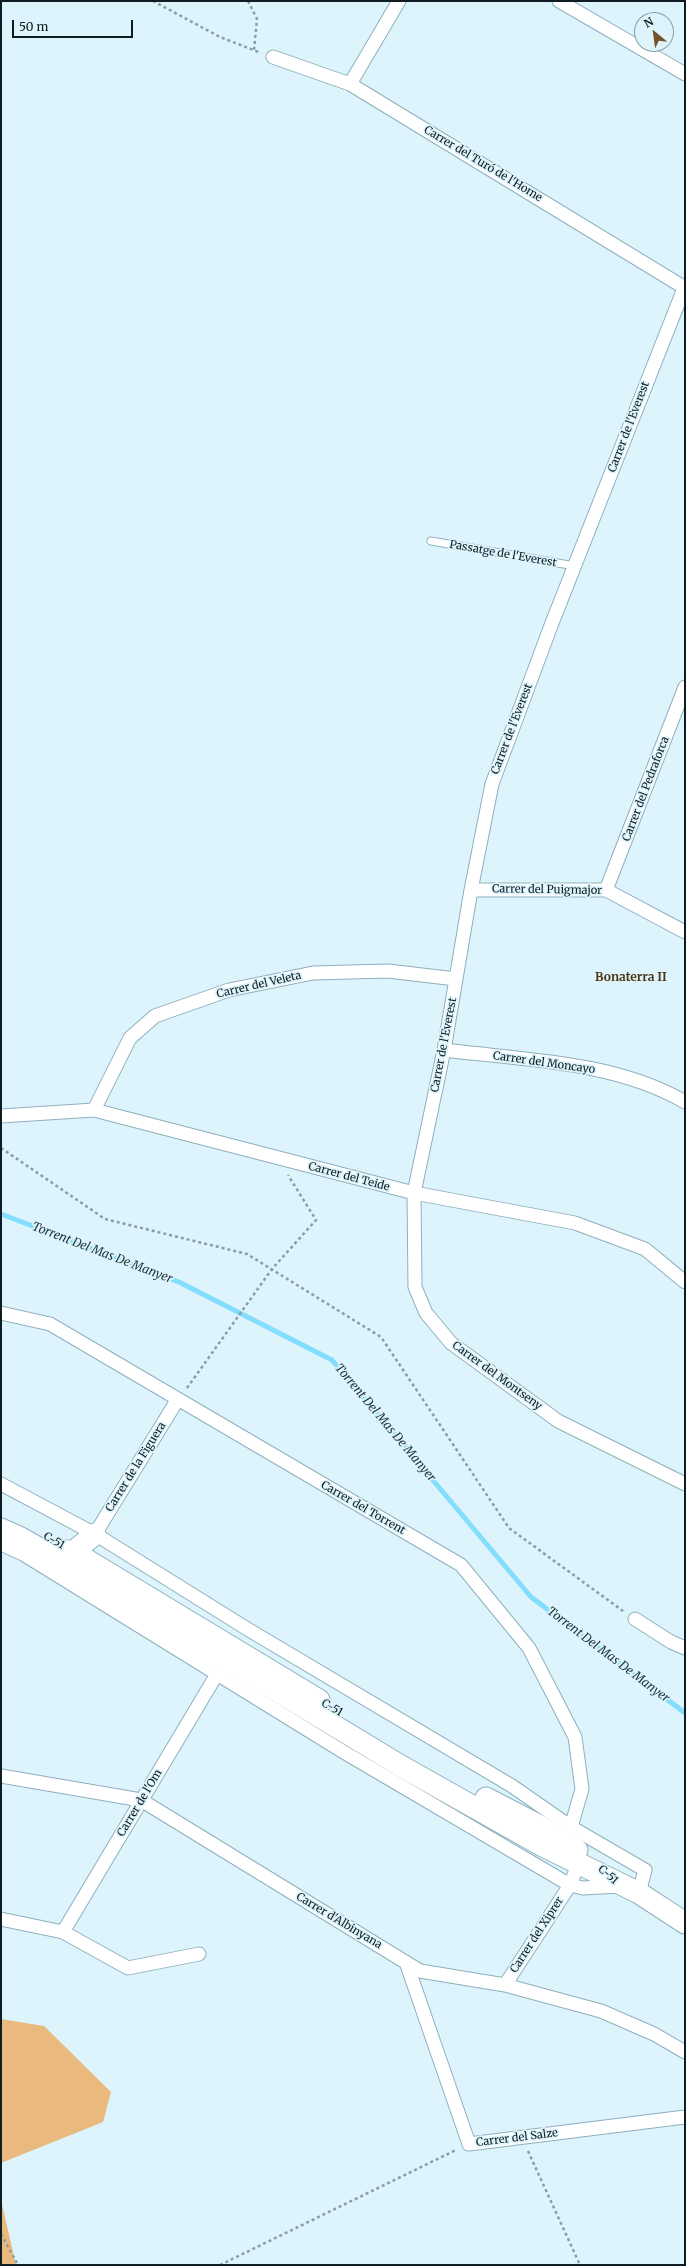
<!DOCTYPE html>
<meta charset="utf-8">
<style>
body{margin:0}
#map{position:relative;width:686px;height:2266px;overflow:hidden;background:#def4fc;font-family:Merriweather,serif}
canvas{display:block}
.frame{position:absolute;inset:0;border:2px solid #0f1d22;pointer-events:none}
.north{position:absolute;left:634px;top:12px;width:40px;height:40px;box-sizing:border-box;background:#def4fc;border:1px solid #8b9ea5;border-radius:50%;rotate:331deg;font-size:11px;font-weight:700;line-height:16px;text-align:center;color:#0f1d22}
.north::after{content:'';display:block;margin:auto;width:14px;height:18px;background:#74532a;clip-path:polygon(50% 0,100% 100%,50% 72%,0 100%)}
.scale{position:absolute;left:12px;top:20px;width:121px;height:18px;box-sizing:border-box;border:2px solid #0f1d22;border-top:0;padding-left:5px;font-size:12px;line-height:14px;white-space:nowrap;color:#0f1d22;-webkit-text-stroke:3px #def4fc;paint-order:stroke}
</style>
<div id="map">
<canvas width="686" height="2266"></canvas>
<div class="frame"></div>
<div class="north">N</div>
<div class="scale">50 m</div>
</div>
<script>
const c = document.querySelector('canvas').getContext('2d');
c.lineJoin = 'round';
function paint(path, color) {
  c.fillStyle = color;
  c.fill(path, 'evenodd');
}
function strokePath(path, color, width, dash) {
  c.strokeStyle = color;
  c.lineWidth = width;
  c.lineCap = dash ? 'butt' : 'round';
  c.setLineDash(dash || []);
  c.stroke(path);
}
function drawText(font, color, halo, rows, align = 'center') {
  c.font = font + ' Merriweather,serif';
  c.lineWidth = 3.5;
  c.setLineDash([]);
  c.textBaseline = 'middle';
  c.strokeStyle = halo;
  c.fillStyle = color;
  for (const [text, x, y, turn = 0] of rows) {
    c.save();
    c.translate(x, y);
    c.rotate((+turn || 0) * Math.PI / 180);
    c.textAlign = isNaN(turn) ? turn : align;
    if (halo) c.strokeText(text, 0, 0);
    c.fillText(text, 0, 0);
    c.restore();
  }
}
paint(new Path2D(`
 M1,2019L44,2026L111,2092L103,2122L1,2163Z
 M1,2200L16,2265H1Z`), '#e9b97d');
strokePath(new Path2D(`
 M1,1214L179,1282L332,1360L531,1597L685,1713`), '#82defc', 5);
const lane = new Path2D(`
 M431,541L575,566`);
const street = new Path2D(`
 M559,1L685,74
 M273,57L350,84L685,288
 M350,84L399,1
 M685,286L552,623L492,784L471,890L444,1050L414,1193L415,1287L426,1313L451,1343L558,1421L685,1484
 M471,890H606L685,932
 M606,890L685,687
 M444,1050C524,1060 614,1061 685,1102
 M94,1110L130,1038L155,1016L229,990L313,973L388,971L456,979
 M1,1116L94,1110L414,1193L575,1223L645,1249L685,1282
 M1,1313L50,1324L461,1565L529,1648L575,1737L582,1789L571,1827
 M1,1484L95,1534L249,1630L512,1786L571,1827L645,1870L639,1893
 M95,1534L178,1399
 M1,1544L23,1554L342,1751L570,1885L583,1888L620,1886
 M635,1619L671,1642L685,1648
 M1,1776L141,1800L420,1971L505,1985L601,2011L654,2034L685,2052
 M1,1919L63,1932L128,1968L199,1954
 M63,1932L217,1674
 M406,1962L469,2144L685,2117
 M505,1985L570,1885L578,1865`);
const primary = new Path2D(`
 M1,1529L21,1538L85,1575L401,1766L543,1846L639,1893L685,1923
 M60,1550L73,1552L95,1534
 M72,1551L319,1700
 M486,1798L540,1826L577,1850`);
strokePath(lane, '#8db0bd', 9);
strokePath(street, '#8db0bd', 15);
strokePath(primary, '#8db0bd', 23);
strokePath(new Path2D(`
 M153,1L220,37L261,53
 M248,1L257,19L254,50
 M1,1148L105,1219L247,1254L381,1337L509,1528L623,1611
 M187,1388L272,1269L316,1220L288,1175
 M528,2151L580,2265
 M1,2234L18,2265
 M220,2265L456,2150`), '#8a9da4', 2.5, [3, 3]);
strokePath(lane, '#fff', 7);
strokePath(street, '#fff', 13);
strokePath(primary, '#fff', 21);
drawText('11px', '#0f1d22', '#def4fc', [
 ["Carrer del Turó de l'Home",483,164,31],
 ["Carrer de l'Everest",629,427,-69],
 ["Passatge de l'Everest",503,554,10],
 ["Carrer de l'Everest",512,729,-69],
 ["Carrer del Pedraforca",646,789,-69],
 ["Carrer del Puigmajor",547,890,1],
 ["Carrer del Veleta",259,985,-13],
 ["Carrer de l'Everest",444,1045,-79],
 ["Carrer del Moncayo",544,1063,8],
 ["Carrer del Teide",349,1177,15],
 ["Carrer del Montseny",497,1376,36],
 ["Carrer de la Figuera",136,1467,-58],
 ["Carrer del Torrent",363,1508,30],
 ["C-51",54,1541,29],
 ["C-51",332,1708,31],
 ["Carrer de l'Om",140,1803,-59],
 ["C-51",608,1875,41],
 ["Carrer d'Albinyana",339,1921,31],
 ["Carrer del Xiprer",537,1935,-57],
 ["Carrer del Salze",517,2138,-7]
]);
drawText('bold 12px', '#4e3514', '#def4fc', [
 ["Bonaterra II",631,978]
]);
drawText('italic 12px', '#1c3239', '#def4fc', [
 ["Torrent Del Mas De Manyer",102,1253,21],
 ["Torrent Del Mas De Manyer",385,1423,50],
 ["Torrent Del Mas De Manyer",608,1655,37]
]);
</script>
